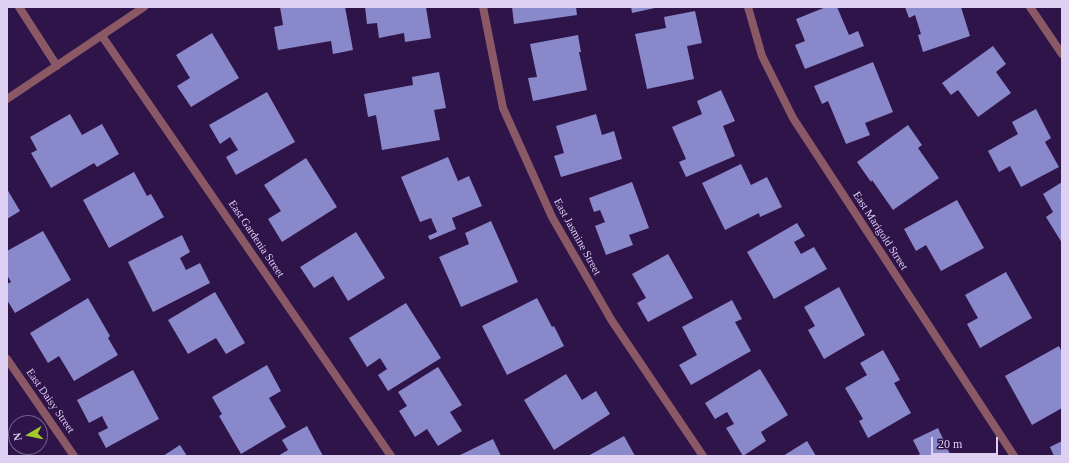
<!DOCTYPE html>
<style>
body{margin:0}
#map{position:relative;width:1069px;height:463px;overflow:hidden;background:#2f144a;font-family:"Times New Roman",serif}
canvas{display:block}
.frame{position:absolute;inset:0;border:8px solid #ded0f2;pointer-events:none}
.north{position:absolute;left:8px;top:415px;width:40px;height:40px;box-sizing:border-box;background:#2f144a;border:1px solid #755f8d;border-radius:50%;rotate:261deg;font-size:11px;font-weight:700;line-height:16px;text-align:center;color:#ded0f2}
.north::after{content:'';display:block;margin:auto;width:14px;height:18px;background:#a1c92a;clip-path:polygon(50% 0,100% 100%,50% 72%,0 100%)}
.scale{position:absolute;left:931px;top:437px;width:67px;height:18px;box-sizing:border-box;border:2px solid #ded0f2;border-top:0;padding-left:5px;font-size:12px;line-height:14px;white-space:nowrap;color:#ded0f2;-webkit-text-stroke:3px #2f144a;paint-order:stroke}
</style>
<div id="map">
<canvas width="1069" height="463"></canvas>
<div class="frame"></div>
<div class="north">N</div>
<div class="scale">20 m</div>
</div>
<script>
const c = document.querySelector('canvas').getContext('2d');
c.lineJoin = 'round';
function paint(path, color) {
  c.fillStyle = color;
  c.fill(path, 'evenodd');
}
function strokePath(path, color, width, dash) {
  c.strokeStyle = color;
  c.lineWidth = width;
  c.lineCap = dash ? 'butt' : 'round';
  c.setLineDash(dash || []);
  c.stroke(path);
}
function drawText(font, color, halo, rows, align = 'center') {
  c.font = font + ' "Times New Roman",serif';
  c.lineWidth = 4;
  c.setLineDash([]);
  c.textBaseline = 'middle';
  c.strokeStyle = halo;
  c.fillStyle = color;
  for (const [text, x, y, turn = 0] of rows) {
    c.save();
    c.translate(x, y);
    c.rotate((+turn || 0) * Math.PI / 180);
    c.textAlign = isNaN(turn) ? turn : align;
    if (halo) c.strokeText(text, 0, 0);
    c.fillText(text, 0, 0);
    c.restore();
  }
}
paint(new Path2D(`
 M280,7H345L353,50L333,54L331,41L278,50L274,27L283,25Z
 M365,7H426L431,38L405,42L404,33L379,38L377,23L367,24Z
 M512,7H576L577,15L514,24Z
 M631,7H655V8L632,13Z
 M826,7H837L849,35L858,31L864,46L805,69L795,45L805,41L796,19Z
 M905,7H961L970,36L923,52L918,35L921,34L915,15L909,18Z
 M695,11L702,43L687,46L694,79L647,89L635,34L666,28L664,17Z
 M212,33L239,78L191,107L177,86L190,78L176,55Z
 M578,35L581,52H579L587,90L533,101L528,78L537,77L530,44Z
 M993,46L1006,64L996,72L1011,93L978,117L958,90L951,95L942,83Z
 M873,62L893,112L865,123L870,135L846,144L828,101L822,104L814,86Z
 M439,72L446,108L434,110L440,140L382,150L376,115L368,117L364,94L413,85L412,77Z
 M721,90L735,121L723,126L735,156L686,177L679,162L686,159L672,127L702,114L697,101Z
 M267,92L295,142L236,175L226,157L238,150L230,137L220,144L209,125Z
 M1036,109L1051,138L1045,142L1059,167L1021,187L1010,166L999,172L988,151L1018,134L1012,122Z
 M70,114L82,135L102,124L119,154L97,167L94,163L51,188L31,153L37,150L30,137Z
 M596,114L602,135L614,131L622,159L561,177L554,156L564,153L556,126Z
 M908,125L922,145L918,148L939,178L893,210L872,180L871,182L857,162Z
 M448,157L458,181L469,176L482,206L452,218L456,229L430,240L428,236L437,232L431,218L420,222L401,177Z
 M306,158L337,207L282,242L268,219L281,211L264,185Z
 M741,164L751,185L767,177L782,207L760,217L759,213L725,230L702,183Z
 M134,172L147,196L151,194L164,217L109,248L83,200Z
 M632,182L649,228L629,235L633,245L606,255L595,226L605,222L600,210L594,212L589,198Z
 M1062,182V243L1046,217L1053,212L1043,194Z
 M7,189L20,211L7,219Z
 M957,200L984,248L941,271L926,245L916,251L904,229Z
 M491,221L518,282L461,307L439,257L469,244L465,233Z
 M797,223L805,236L794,242L801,254L814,247L827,269L774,299L747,252Z
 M43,231L71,280L15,313L7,300V284L11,282L7,275V251Z
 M356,232L385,278L348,301L333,276L314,288L300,267Z
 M182,235L190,252L180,258L186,270L200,263L210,283L153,312L128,262Z
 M668,254L693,298L648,322L637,303L646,298L632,274Z
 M1006,272L1032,318L980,348L967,324L978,318L965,295Z
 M839,287L865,335L824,359L808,330L815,326L804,307Z
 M215,292L245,343L226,354L216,338L188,354L168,320Z
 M88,298L110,336L108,338L118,355L74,381L59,356L48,363L30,333Z
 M537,298L552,327L554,326L564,346L507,375L482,326Z
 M732,300L742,319L735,322L751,351L691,385L679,365L697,355L682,327Z
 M406,303L441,358L388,391L378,375L387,369L380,358L367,367L349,338Z
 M1059,346L1062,352V408L1032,425L1005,376Z
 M883,350L900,380L894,383L911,413L868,438L859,421L863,419L845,388L867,375L860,363Z
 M267,365L281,391L269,398L286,427L241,454L219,416L222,414L212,397Z
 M438,367L462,405L450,412L462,431L438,446L427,429L415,437L399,411L407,406L398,392Z
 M760,369L788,415L761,432L766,441L743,456L726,428L734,424L727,412L715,419L705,403Z
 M133,370L159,419L106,448L98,433L108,428L102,416L89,423L77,400Z
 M566,374L582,400L596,391L610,414L554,450L524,400Z
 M307,426L323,456H278L288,450L282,440Z
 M938,428L951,456H917L920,454L913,440Z
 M624,436L635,456H588Z
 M493,439L501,456H458Z
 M807,441L816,456H783Z
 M1062,441V456H1054L1050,447Z
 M180,445L187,456H163Z`), '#8988ca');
strokePath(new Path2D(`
 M19,7L57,66
 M483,7L503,108L552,217L612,321L703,456
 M748,7L762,56L793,118L1014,456
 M1030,7L1062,54
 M102,36L391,456
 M7,99L144,7
 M7,359L74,456`), '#8a5965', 8);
drawText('11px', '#ded0f2', '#2f144a', [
 ["East Marigold Street",880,231,57],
 ["East Jasmine Street",577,237,61],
 ["East Gardenia Street",256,239,56],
 ["East Daisy Street",50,401,55]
]);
</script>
